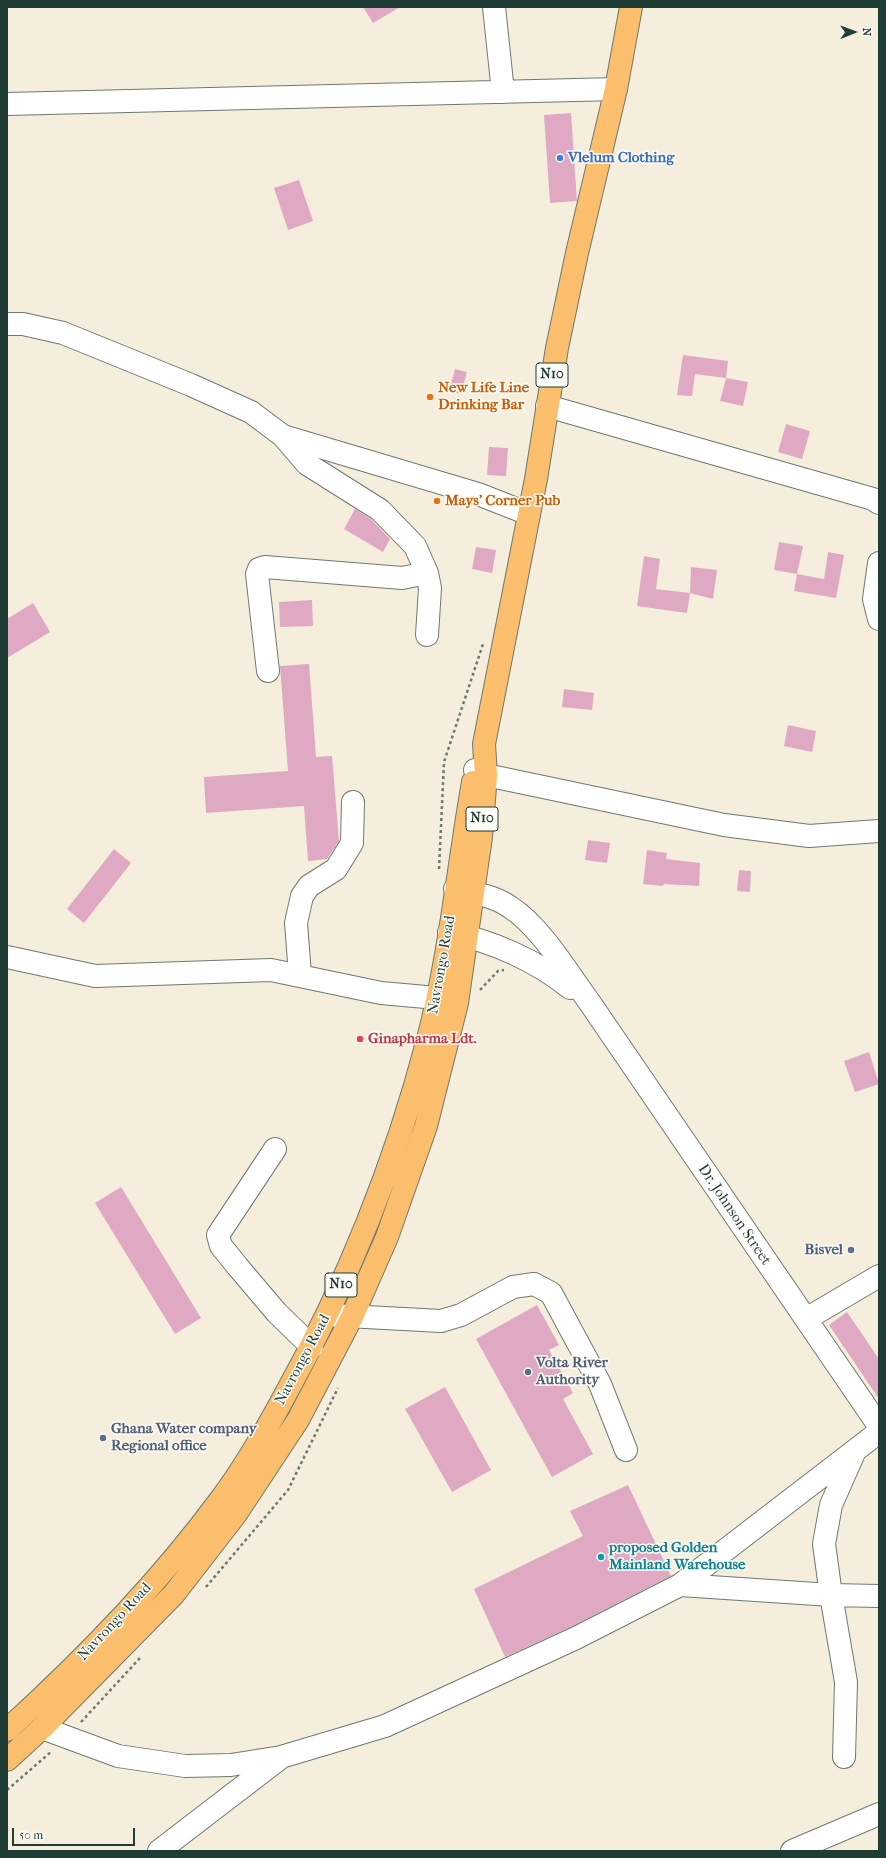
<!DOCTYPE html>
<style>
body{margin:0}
#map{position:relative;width:886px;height:1858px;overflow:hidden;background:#f6eedc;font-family:"IM FELL French Canon",serif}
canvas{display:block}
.frame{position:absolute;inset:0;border:8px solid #1f3d34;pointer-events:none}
.north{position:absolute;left:834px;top:12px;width:40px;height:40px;-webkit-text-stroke:3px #fdfcf7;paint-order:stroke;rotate:89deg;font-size:11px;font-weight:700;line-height:16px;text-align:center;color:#1f3d34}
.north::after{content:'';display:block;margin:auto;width:14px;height:18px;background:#1f3d34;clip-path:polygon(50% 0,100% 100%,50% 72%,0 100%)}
.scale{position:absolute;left:12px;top:1828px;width:123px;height:18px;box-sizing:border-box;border:2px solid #1f3d34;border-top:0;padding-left:5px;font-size:12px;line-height:14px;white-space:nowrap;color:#1f3d34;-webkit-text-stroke:3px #fdfcf7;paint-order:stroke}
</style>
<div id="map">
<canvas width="886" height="1858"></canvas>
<div class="frame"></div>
<div class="north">N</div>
<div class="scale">50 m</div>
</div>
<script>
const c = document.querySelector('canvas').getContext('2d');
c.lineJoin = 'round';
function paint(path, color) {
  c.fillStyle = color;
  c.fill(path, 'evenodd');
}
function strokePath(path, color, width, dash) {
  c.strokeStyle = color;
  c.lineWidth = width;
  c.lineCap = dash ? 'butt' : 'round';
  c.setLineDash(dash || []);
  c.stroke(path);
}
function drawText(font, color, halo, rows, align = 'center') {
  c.font = font + ' "IM FELL French Canon",serif';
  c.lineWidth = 3;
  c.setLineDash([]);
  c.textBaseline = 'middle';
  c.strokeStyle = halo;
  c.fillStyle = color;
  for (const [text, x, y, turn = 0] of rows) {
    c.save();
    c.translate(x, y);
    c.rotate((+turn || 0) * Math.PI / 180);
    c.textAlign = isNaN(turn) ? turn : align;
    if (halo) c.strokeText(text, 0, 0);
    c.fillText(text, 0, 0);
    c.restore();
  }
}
paint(new Path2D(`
 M363,7H400L373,23Z
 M571,113L577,201L550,203L544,115Z
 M299,180L313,221L288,230L274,188Z
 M683,355L728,361L726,378L695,374L692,396L677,395Z
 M455,369L467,372L461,394L449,391Z
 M726,378L748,382L743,406L720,401Z
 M786,424L810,431L802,459L778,452Z
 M489,447L508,448L506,476L487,475Z
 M355,509L372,520L390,539L383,552L344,529Z
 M779,542L803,546L797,574L774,570Z
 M476,547L496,550L492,573L472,569Z
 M828,552L844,555L836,598L794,591L797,574L824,579Z
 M644,556L660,559L656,589L690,593L687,613L637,606Z
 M691,567L717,570L713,599L690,593Z
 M312,600L313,626L280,627L279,602Z
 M33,603L50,632L7,658V619Z
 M309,664L316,757L332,756L339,841L327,859L308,861L304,806L206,813L204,777L288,771L280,666Z
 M564,689L594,693L592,710L562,707Z
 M788,725L816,731L812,752L784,746Z
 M588,840L610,843L607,863L585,860Z
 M114,849L131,863L84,923L67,909Z
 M647,850L667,853L666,859L700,863L699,886L664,884L663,886L643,884Z
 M739,870L751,871L750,892L737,891Z
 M869,1052L879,1084L855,1092L844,1061Z
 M121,1187L201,1318L175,1334L95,1203Z
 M537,1305L559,1345L549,1350L573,1393L563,1399L593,1454L552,1477L476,1339Z
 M847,1312L879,1359V1399L829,1325Z
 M445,1387L491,1470L452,1492L405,1409Z
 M628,1485L671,1576L571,1627L505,1657L474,1589L583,1536L570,1511Z`), '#dfa9c3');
const minor = new Path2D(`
 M494,7L503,92
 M7,104L616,89
 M7,324H23L63,333L191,385L251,412L283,436L307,464L380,510L415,546L427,573L430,588L427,635
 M547,406L873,499L879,503
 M283,436L478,494L529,514
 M879,563L874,599L879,619
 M268,671L257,574L259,569L265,567L402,578L427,573
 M475,770L486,775L724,825L809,836L879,831
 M455,889C475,893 494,896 510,907C541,927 568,973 590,1003L879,1426
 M449,932C491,941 536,960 570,988
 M7,957L95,976L271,970L381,993L437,998
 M300,975L296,923L302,896L309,886L336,869L352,843L353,802
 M275,1149L218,1235L221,1246L238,1267L277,1313L312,1347
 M328,1315L441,1321L461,1315L513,1287L534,1284L551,1293L600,1384L626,1450
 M806,1319L879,1276
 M680,1585L831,1595L879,1596
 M42,1728L118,1756L185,1766L231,1765L281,1757L385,1726L576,1638L680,1585L879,1432
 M844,1757L846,1682L831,1595L824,1544L831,1505L854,1453
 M159,1851L279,1759
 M792,1851L879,1814`);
const highway = new Path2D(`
 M7,1730C84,1660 159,1583 221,1499C245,1467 265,1432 284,1397C347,1284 395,1165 428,1039C450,955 458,867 473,782
 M7,1760L42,1728L174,1594L236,1514L298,1420L352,1317L387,1237L426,1126L457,1003L481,837L486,775L484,744L536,479L557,348L577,253L616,89L631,7`);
strokePath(minor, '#6a7b6f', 24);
strokePath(highway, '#6a7b6f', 24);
strokePath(new Path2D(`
 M439,869L444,762L483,644
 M480,990L498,971L504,970
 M206,1587L288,1490L338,1388
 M81,1722L140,1658
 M7,1790L52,1751`), '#6a7b6f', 2.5, [3, 3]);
strokePath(minor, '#fff', 22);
strokePath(highway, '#fabe6d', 22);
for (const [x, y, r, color] of [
 [560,158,4,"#3f7fe0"],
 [430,397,4,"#e8710a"],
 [437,501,4,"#e8710a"],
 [360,1039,4,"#e0444e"],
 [851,1250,4,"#5c6f8a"],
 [528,1372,4,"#5c6f8a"],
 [103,1438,4,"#5c6f8a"],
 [601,1557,4,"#0f9aa8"]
]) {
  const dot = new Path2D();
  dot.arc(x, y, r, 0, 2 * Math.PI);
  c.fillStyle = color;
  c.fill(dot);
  strokePath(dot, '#fdfcf7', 1.5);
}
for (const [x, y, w] of [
 [552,375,32],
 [482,819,32],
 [341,1285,32]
]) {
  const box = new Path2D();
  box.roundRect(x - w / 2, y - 12, w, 24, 3);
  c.fillStyle = '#fdfcf7';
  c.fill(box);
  strokePath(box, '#1f3d34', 1);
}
drawText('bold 14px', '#1f3d34', null, [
 ["N10",552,375],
 ["N10",482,819],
 ["N10",341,1285]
]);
drawText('bold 15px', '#366cbe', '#fdfcf7', [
 ["Vlelum Clothing",568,158]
], 'left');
drawText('bold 15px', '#c56008', '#fdfcf7', [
 ["New Life Line",438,388],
 ["Drinking Bar",438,405],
 ["Mays' Corner Pub",445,501]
], 'left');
drawText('15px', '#1f3d34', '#fdfcf7', [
 ["Navrongo Road",442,965,-80],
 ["Dr. Johnson Street",734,1215,56],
 ["Navrongo Road",303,1360,-62],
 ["Navrongo Road",115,1622,-47]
]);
drawText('bold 15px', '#be3a42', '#fdfcf7', [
 ["Ginapharma Ldt.",368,1039]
], 'left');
drawText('bold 15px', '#4e5e75', '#fdfcf7', [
 ["Bisvel",843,1250,"right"],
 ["Volta River",536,1363],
 ["Authority",536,1380],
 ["Ghana Water company",111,1429],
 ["Regional office",111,1446]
], 'left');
drawText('bold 15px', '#0d838f', '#fdfcf7', [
 ["proposed Golden",609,1548],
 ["Mainland Warehouse",609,1565]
], 'left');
</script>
